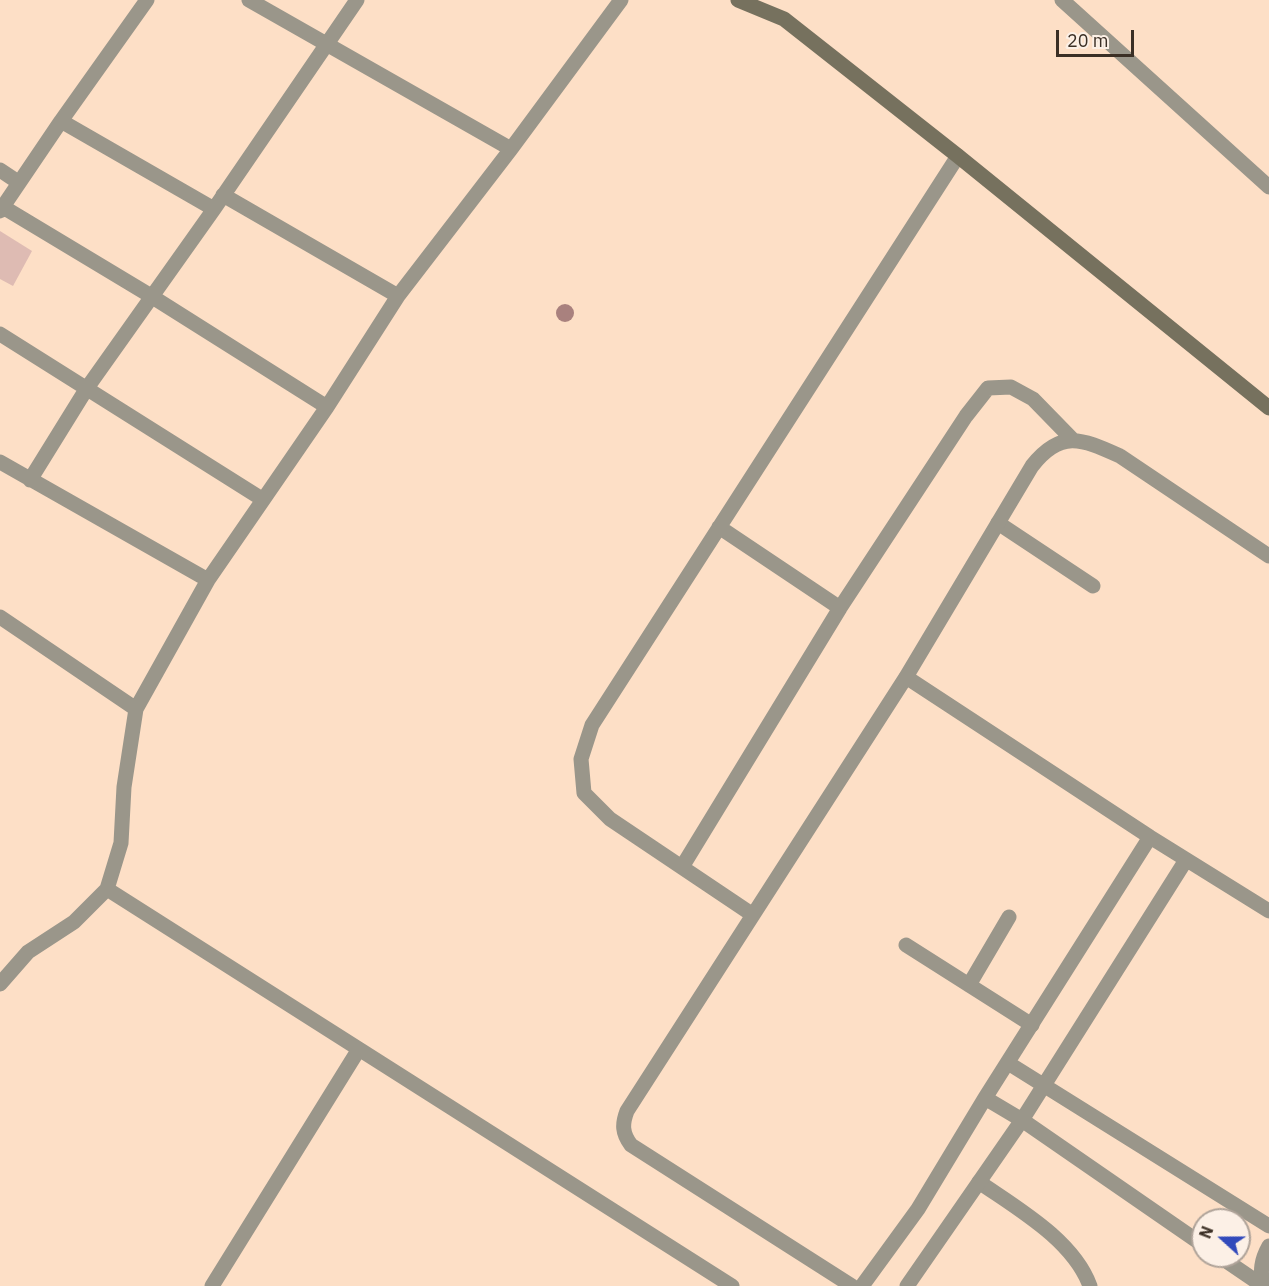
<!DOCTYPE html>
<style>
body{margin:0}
#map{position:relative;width:1269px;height:1286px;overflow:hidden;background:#fddfc6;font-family:"IBM Plex Sans",sans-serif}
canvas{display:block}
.north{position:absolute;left:1191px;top:1208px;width:60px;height:60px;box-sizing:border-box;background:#fcf0e6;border:2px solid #afa399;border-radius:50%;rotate:291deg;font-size:16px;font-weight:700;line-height:24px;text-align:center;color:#3b2f25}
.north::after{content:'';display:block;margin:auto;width:21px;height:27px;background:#324abb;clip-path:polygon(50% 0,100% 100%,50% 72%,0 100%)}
.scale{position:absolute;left:1056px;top:30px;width:78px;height:27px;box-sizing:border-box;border:3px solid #3b2f25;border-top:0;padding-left:8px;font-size:18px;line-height:21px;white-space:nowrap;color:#3b2f25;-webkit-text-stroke:4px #fcf0e6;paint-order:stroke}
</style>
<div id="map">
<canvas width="1269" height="1286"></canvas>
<div class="north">N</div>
<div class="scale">20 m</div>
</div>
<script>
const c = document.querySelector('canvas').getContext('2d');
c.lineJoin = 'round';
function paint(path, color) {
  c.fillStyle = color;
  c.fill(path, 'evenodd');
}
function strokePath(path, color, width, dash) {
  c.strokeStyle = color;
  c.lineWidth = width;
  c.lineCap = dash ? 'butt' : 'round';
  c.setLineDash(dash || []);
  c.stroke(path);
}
paint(new Path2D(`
 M0,231L32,251L13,286L0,279Z`), '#debbb3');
strokePath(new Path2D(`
 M998,523L1093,586
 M906,945L1032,1025
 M969,985L1009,917
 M979,1182C1018,1209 1073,1240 1090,1286`), '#9a968a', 15);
strokePath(new Path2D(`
 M249,0L511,149
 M1062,0L1269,187
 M61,121L214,209
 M0,170L18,182
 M223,195L398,296
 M3,207L151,296L327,407
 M0,211L61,121L147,0
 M0,334L262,499
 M0,462L208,580
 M30,480L87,388L214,209L357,0
 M719,527L840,608
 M0,617L136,709
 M906,677L1150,837L1269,911
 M682,867L840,608L966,416L988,388L1011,387L1033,399L1073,440
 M107,889L732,1286
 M753,915L610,819L584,793L581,759L592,725L958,156
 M0,984L28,952L74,922L107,889L121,843L124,787L136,709L208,580L327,407L398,296L511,149L621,0
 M1008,1063L1269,1226
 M985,1098L1022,1120L1203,1245
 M1219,1256L1263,1286
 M212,1286L359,1049
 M852,1286L631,1145C622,1133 622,1124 627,1111L906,677L1032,466C1061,429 1082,439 1120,456L1269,556
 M862,1286L918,1209L985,1098L1150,837
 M907,1286L1022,1120L1186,860
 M1263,1286C1260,1271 1261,1260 1269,1246`), '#9a968a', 15);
strokePath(new Path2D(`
 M738,0L784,19L958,156L1269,408`), '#76715e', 15);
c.fillStyle = '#a9817e';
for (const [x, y] of [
 [565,313]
]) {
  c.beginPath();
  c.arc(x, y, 9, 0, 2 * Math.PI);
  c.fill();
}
</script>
